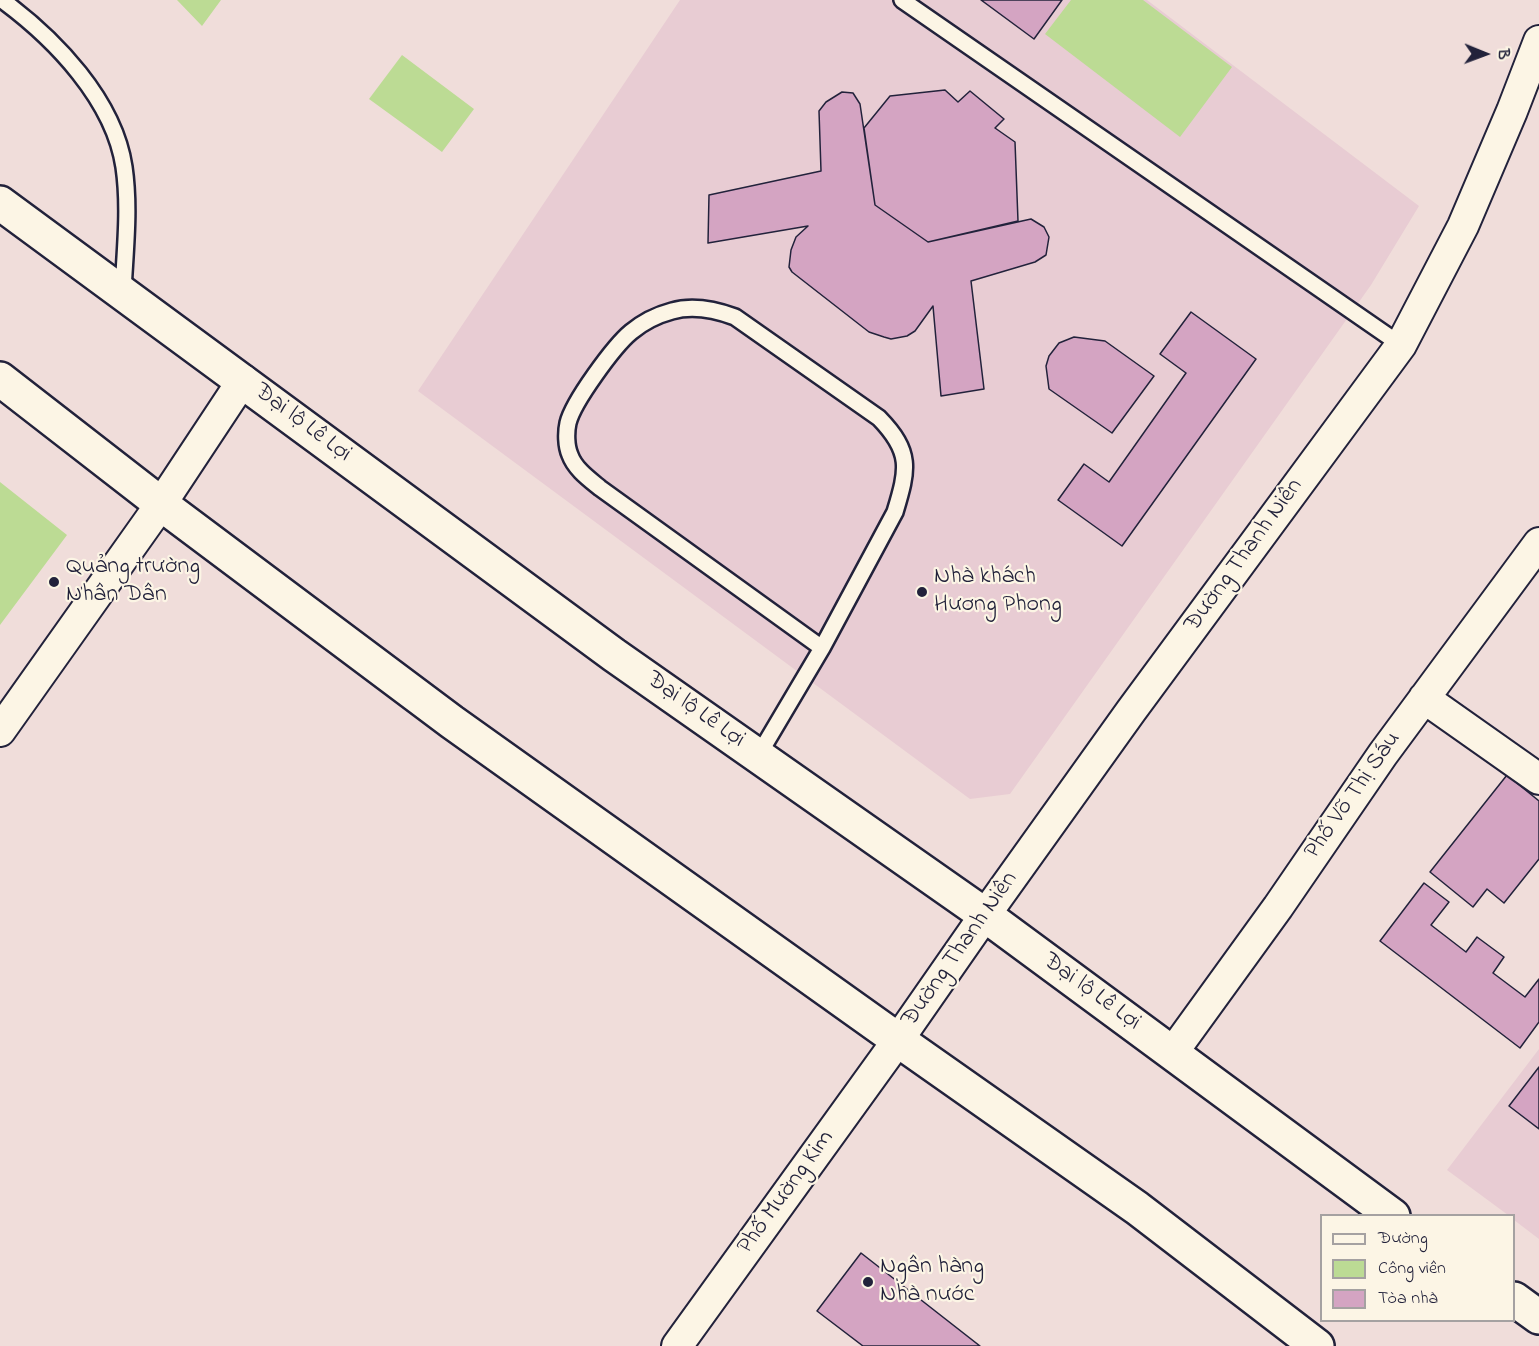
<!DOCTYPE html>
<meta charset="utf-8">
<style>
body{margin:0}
#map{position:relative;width:1539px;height:1346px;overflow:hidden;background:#f0ddda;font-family:"Indie Flower",sans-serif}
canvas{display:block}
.legend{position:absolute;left:1320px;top:1214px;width:195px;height:108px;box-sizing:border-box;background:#fcf5e5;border:2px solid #a5a1a1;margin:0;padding:8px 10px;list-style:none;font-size:18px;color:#22223b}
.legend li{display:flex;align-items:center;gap:12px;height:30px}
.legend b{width:30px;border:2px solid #a5a1a1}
.north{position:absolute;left:1455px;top:24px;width:60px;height:60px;-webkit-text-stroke:4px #fcf5e5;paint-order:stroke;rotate:91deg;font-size:16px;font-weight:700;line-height:24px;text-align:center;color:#22223b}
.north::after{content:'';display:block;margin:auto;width:21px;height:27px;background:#22223b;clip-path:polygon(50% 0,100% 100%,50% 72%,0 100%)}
</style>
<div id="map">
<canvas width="1539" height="1346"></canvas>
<ul class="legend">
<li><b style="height:8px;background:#fcf5e5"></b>Đường</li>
<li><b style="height:16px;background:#bcdb94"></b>Công viên</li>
<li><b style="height:16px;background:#d4a4c2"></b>Tòa nhà</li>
</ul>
<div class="north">B</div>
</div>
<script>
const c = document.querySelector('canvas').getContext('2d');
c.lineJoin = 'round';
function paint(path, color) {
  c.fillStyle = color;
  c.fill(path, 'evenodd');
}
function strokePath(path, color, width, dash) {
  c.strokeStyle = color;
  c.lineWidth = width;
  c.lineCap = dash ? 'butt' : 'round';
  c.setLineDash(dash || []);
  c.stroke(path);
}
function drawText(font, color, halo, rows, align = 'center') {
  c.font = font + ' "Indie Flower",sans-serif';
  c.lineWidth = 4.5;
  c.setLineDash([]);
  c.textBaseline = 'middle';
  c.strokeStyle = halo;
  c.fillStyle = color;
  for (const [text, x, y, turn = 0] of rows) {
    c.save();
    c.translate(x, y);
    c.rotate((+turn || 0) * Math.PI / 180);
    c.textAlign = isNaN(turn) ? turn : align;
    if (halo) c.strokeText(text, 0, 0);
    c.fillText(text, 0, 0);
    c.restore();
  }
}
paint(new Path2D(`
 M680,0H1147L1419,206L1371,285L1010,794L970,799L418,391Z
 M1539,1049V1239L1514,1220V1216L1508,1215L1447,1170Z`), '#e8ccd3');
paint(new Path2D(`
 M177,0H221L202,26Z
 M1071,0H1143L1232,67L1180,137L1045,34Z
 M402,55L474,109L442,152L369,99Z
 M0,482L67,535L0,625Z`), '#bcdb94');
const building = new Path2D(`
 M981,0H1062L1034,39Z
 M945,90L958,102L970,91L1004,119L995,128L1015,142L1018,221L928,242L875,205L864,128L890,96Z
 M842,92L853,93L860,104L875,205L928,242L1031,219L1044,227L1049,237L1046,255L1035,262L971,281L984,389L941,396L933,306L915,331L907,336L891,339L884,337L869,332L792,272L789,267L791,250L796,237L808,226L708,243L709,195L821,171L819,111L826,102Z
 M1191,312L1256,359L1122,546L1058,500L1084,464L1109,482L1186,373L1160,354Z
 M1074,337L1105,341L1154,376L1112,433L1049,389L1046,366L1049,356L1059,343Z
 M1507,775L1539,801V859L1504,903L1487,889L1473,907L1430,872Z
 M1424,883L1449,902L1431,925L1466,952L1477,937L1504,957L1493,973L1525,997L1539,979V1022L1520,1048L1380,941Z
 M1539,1067V1129L1509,1106Z
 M861,1253L980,1346H863L817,1311Z`);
paint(building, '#d4a4c2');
strokePath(building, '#22223b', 1.5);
const lane = new Path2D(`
 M2,0C55,39 114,100 124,167C130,208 125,250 123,291
 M902,0L1401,345
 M758,756L822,648L895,512C908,469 912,452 879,418L735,317C716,310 693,305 672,311C657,315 643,322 631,332C614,346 573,402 568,423C566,432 566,446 570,455C575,469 589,479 600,488L822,648`);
const street = new Path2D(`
 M1424,698L1539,779
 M0,731L161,504L243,380
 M1173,1052L1278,907L1383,754L1539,543
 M677,1346L898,1040L985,915L1131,711L1401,345L1463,226L1512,111L1539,41`);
const secondary = new Path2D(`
 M0,203L614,655L985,915L1393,1216
 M0,379L161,504L452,722L898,1040L1137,1208L1317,1346
 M1514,1299L1539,1317`);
strokePath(lane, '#22223b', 20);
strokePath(street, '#22223b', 34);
strokePath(secondary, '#22223b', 38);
strokePath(lane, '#fcf5e5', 15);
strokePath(street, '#fcf5e5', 30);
strokePath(secondary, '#fcf5e5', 33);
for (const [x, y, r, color] of [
 [54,582,6,"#22223b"],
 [922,592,6,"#22223b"],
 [868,1282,6,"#22223b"]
]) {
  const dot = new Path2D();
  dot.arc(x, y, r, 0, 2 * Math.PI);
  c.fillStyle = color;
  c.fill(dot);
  strokePath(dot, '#fcf5e5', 2);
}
drawText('24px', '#22223b', '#fcf5e5', [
 ["Đại lộ Lê Lợi",302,424,37],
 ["Đường Thanh Niên",1245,556,-54],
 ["Đại lộ Lê Lợi",695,711,35],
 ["Phố Võ Thị Sáu",1354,796,-55],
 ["Đường Thanh Niên",961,950,-55],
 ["Đại lộ Lê Lợi",1091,993,36],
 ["Phố Mường Kim",787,1193,-54]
]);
drawText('24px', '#22223b', '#fcf5e5', [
 ["Quảng trường",66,568],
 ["Nhân Dân",66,596],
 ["Nhà khách",934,578],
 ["Hương Phong",934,606],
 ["Ngân hàng",880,1268],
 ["Nhà nước",880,1296]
], 'left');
</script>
